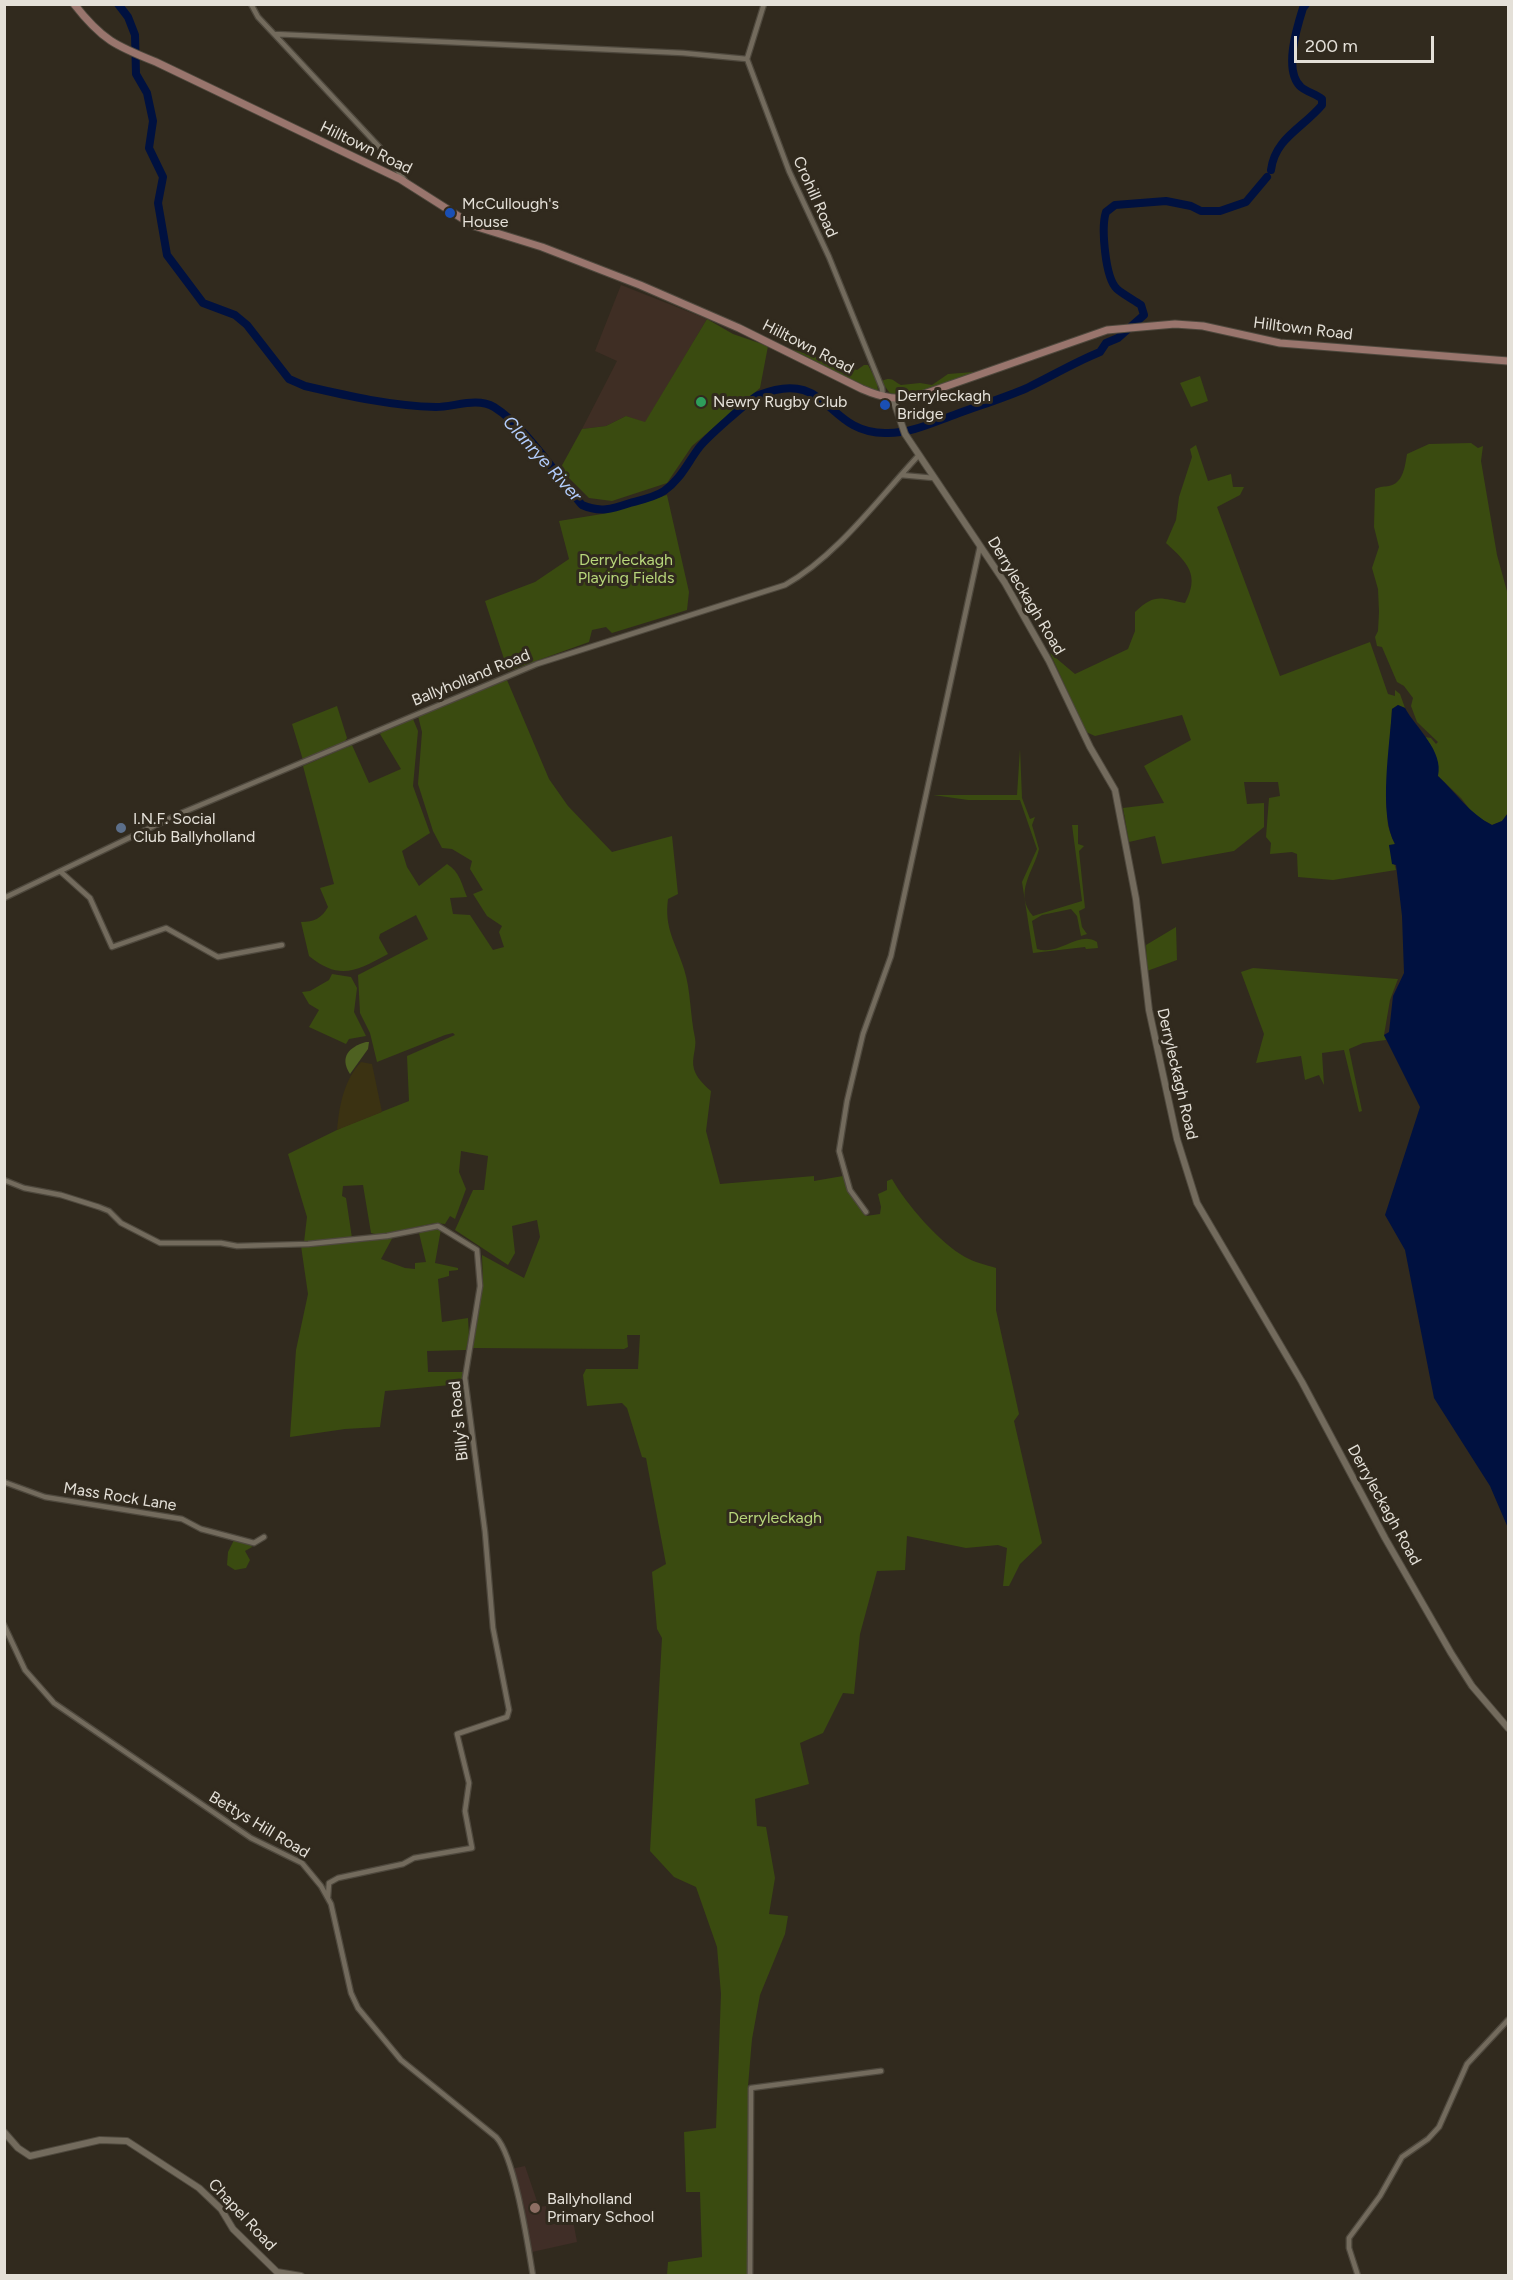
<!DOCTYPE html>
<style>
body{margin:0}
#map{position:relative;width:1513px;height:2280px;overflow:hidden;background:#312a1e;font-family:Figtree,sans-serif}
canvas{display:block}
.frame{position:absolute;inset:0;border:6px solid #e4e0d8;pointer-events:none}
.scale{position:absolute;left:1294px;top:36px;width:140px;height:27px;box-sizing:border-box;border:3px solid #e4e0d8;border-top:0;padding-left:8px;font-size:18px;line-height:21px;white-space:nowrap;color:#e4e0d8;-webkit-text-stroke:4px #312a1e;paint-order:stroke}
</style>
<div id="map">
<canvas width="1513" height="2280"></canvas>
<div class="frame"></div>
<div class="scale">200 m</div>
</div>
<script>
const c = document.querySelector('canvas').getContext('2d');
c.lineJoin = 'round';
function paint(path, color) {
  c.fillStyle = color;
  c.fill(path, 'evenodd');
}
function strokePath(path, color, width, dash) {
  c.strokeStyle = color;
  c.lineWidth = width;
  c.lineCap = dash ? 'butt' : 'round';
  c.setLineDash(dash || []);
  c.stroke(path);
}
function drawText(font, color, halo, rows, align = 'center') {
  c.font = font + ' Figtree,sans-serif';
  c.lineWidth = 6;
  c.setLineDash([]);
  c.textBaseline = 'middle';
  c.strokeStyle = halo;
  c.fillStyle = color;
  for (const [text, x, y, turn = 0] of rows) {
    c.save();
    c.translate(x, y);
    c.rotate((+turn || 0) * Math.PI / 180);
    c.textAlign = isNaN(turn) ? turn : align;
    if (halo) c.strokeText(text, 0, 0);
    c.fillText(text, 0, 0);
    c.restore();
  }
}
paint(new Path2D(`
 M621,285L707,319L645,423L626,416L606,426L582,429L617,361L595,351Z`), '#3f2e24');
paint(new Path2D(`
 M525,2166L539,2207L546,2206L549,2225L573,2220L577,2242L532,2252L523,2213L525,2209L511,2169Z`), '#402e27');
paint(new Path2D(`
 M707,319L733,334L768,346L760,388L692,446L667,483L612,501L589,498L560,469L582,429L606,426L626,416L645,422Z
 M791,349L857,370L864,365H868L877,382L878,391H874Z
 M974,372L976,373L913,395L892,396L881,381C893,376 893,381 901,385L920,383L932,385L948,374Z
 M1200,376L1208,401L1191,407L1180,383Z
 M1471,443L1478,448L1483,446L1481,461L1497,555L1508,595V813L1502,821L1492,825L1474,815L1461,798L1438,776L1433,749L1425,737L1431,738L1436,744L1438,742L1417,722L1411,706L1413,698L1404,686L1397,682L1382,647L1377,646L1375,637L1378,631L1379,612L1378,589L1372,568L1379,547L1374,527L1375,489C1381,486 1384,487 1389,486C1404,483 1405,465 1407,454L1429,444Z
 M1196,445L1208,481L1231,474L1233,487H1244L1240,495L1217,507L1280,676L1370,642L1388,694L1395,696V690L1400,694L1405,708L1398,705L1392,709L1386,798L1388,826L1395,845H1389L1396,870L1333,880L1298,877L1297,854L1292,852L1270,854L1271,843L1266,837L1269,798L1280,796L1278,782H1244L1247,804L1264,803V827L1234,851L1162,864L1155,836L1129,842L1123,808L1164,803L1144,766L1191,740L1182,715L1095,736L1086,732L1050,653L1075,674L1128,649L1135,631V612C1155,593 1160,598 1185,603C1200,575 1188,563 1166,543L1176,520L1179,497L1192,457L1190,449Z
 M667,495L689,592L687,610L612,633L606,627L592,630L589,642L508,671L485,601L535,582L569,559L559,521L602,514Z
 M507,680L549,779L568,806L612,852L672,836L678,894L668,899C664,929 676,943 684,969C691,991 690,1015 695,1038C697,1048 691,1058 694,1069C696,1077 704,1085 711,1091L706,1131L720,1184L814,1176V1181L843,1176L845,1177L851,1195L866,1216L880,1214L881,1207L878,1194L887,1190V1181L892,1179C906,1204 940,1243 965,1257C974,1262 986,1265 996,1268V1310L1019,1414L1014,1421L1042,1543L1020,1564L1009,1586H1003L1007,1548L998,1545L966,1548L907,1536L905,1570L877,1571L860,1634L854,1694L843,1693L823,1733L800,1743L809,1784L755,1799L757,1826L766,1827L775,1878L769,1914L788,1916L785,1934L760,1995L752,2039L748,2086V2275H667L668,2262L702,2257L700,2192H686L684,2132L716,2128L721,1994L717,1947L696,1887L674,1877L650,1851L662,1638L657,1629L652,1572L666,1564L646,1458L642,1457L627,1408L622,1403L587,1406L583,1375L586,1369H638L640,1335H627L628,1347L624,1349L473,1348L483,1284L482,1255L524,1278L540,1237L537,1220L512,1226L515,1253L508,1265L455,1230L473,1190H484L488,1156L461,1151L459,1172L466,1189L455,1219L450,1216L445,1224L435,1223L378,1235L371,1233L363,1185L343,1186L342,1196L346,1198L352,1238L304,1242L307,1217L288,1154L343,1127L409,1101L407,1056L455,1035L453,1033L445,1035L377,1062L370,1033L360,1013L358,975L428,939L416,915L380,934L379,938L388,954C356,971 340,981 309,956L301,922C314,922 322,918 328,907L320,888L334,884L303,766L352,745L369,783L401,769L380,734L387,728L413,719L418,731L413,786L430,833L402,851L407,867L419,886L447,864C460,872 462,885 467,897L450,898L453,914L470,915L493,950L504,947L499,932L502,926L487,916L473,894L483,890L470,869L472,861L452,849L442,848L433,831L418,784L422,732L418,716Z
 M337,706L347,738L344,743L303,760L292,724Z
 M1020,749L1022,798L1030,819L1035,817L1032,825L1039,849C1034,871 1013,893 1033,916L1082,901L1072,825H1078V844L1084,846L1079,851L1085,908L1079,911L1082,927L1087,934L1081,936L1077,916L1071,909L1042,915L1032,921L1037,949C1060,956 1079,930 1097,942L1098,948L1086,949L1085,947L1033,953L1022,882L1037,849L1020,800H968L933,795H1017Z
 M1176,927L1177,960L1147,971L1146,945Z
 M1253,968L1398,979L1390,1000L1384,1035L1386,1040L1363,1043L1349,1049L1362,1111L1359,1112L1344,1050L1322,1053L1324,1085L1319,1075L1305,1080L1301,1056L1256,1063L1264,1034L1241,972Z
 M332,974L351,977L357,988L354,1012L366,1036L349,1039L346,1044L309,1027L319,1010L309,1004L302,992L310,991L329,980Z
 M437,1228L441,1229L435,1263L458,1268V1270L449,1271V1276L438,1279L442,1322L468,1318L469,1336L466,1350L427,1351L428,1372H463L461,1384L385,1391L380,1427L345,1429L290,1437L296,1350L308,1294L301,1246L367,1241L394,1235L381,1259L405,1268L415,1269V1263L426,1262L419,1233L424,1229Z
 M234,1540L251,1544L252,1547L245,1551L250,1560L246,1568L235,1570L227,1565L228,1552Z`), '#3a4b10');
paint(new Path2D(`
 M366,1042H369L368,1049L350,1074C339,1057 349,1047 366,1042Z`), '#4e6121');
paint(new Path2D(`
 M361,1062L372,1064L382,1112L337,1130C339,1106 344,1080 361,1062Z`), '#3b3212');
paint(new Path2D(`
 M1398,705L1405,708C1416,728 1444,751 1438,776C1456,793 1470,814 1492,825L1502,821L1508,813V1528L1490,1486L1434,1398L1405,1250L1385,1215L1420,1107L1384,1035L1389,1032L1393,996L1404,973L1402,916L1396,865L1392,864L1389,845L1395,844C1378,815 1390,744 1392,709Z`), '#001140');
strokePath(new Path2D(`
 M118,4L128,17L135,35L136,74L147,93L153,121L149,148L163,177L158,203L167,255L203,303L235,315L247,325L289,379L305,386C348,396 392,406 436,407C454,407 477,397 494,407C525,426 558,477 582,505C600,513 612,509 630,503C641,500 655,497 664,491C680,480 687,464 698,449C704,440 750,399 759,395C829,367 825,433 885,433C909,434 932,423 954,415C978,406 1004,398 1027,388C1052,376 1075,362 1100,352L1106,343L1118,338L1144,315L1141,305C1134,300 1124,295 1117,289C1105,278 1101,227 1106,212L1115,205L1166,201L1191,206L1201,211H1220L1246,202L1267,177
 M1271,170C1275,138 1303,128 1322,105V99C1316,94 1307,92 1301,87C1283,71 1297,27 1303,8L1306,4`), '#001140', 8);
const minor = new Path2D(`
 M251,4L258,17L274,34L683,53L747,59
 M764,4L747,59L789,171L829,257L882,388L883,397
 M274,34L385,153L406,182
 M901,475L934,478
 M61,872L90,898L112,947L166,928L218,957L282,945
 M4,898L179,814L537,664L785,585C837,556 879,498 919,455
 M4,1180L24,1188L61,1195L99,1207L109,1211L121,1223L160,1243H221L237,1246L308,1244L387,1236L438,1226L477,1250L480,1286L465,1378L485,1532L493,1628L509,1710L507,1717L457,1734L469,1783L465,1811L472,1848L414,1858L403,1864L338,1878L329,1883L328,1897
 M866,1212L850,1190L839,1151L847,1101L863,1034L891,956L980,546
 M4,1482L45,1497L182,1519L201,1529L254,1543L264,1537
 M4,1625L25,1670L54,1703L251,1838L302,1863L321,1886L331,1904L351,1993L358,2008L401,2060L496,2137C515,2157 528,2246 533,2276
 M750,2276L751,2088L881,2071
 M1358,2276L1349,2248V2238L1380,2196L1402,2157L1428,2139L1439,2127L1467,2064L1508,2020`);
const tertiary = new Path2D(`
 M893,399L905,434L1005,583L1049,661L1090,747L1115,790L1136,899L1149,1010L1177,1139L1197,1203L1302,1382L1385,1538L1451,1653L1472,1686L1508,1728
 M4,2132L18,2148L30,2156L100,2140L127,2141L199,2188L221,2209L233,2229L277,2272L301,2276`);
const secondary = new Path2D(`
 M74,4C102,40 116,46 156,62L400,179L474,226L542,247L640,285L739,328L862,389C883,398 899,401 921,395L1107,330L1175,324L1203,326L1280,343L1508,361`);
strokePath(minor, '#4e483d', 7);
strokePath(tertiary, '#4e483d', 8);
strokePath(secondary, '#4e483d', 9);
strokePath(minor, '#736b5d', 4.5);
strokePath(tertiary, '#736b5d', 6);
strokePath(secondary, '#99756d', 7);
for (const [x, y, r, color] of [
 [450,213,6,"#1a4fb4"],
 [701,402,6,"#2e9e5b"],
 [885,405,6,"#1a4fb4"],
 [121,828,6,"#5c6f8a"],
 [535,2208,6,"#8d6e63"]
]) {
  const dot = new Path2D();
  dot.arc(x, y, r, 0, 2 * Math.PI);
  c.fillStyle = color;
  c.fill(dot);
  strokePath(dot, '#312a1e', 2);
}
drawText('16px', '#e4e0d8', '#312a1e', [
 ["Hilltown Road",366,148,26],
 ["Crohill Road",815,197,66],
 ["Hilltown Road",1303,329,7],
 ["Hilltown Road",808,347,27],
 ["Derryleckagh Road",1026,596,59],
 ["Ballyholland Road",471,678,-22],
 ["Derryleckagh Road",1177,1074,77],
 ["Billy's Road",459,1421,-96],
 ["Mass Rock Lane",120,1497,9],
 ["Derryleckagh Road",1384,1505,61],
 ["Bettys Hill Road",259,1825,31],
 ["Chapel Road",242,2215,47]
]);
drawText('16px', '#e4e0d8', '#312a1e', [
 ["McCullough's",462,204],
 ["House",462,222],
 ["Derryleckagh",897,396],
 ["Bridge",897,414],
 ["Newry Rugby Club",713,402],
 ["I.N.F. Social",133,819],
 ["Club Ballyholland",133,837],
 ["Ballyholland",547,2199],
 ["Primary School",547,2217]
], 'left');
drawText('16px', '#b7d67a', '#312a1e', [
 ["Derryleckagh",626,560],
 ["Playing Fields",626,578],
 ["Derryleckagh",775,1518]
]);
drawText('italic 18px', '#b3cefe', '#312a1e', [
 ["Clanrye River",542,459,48]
]);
</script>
